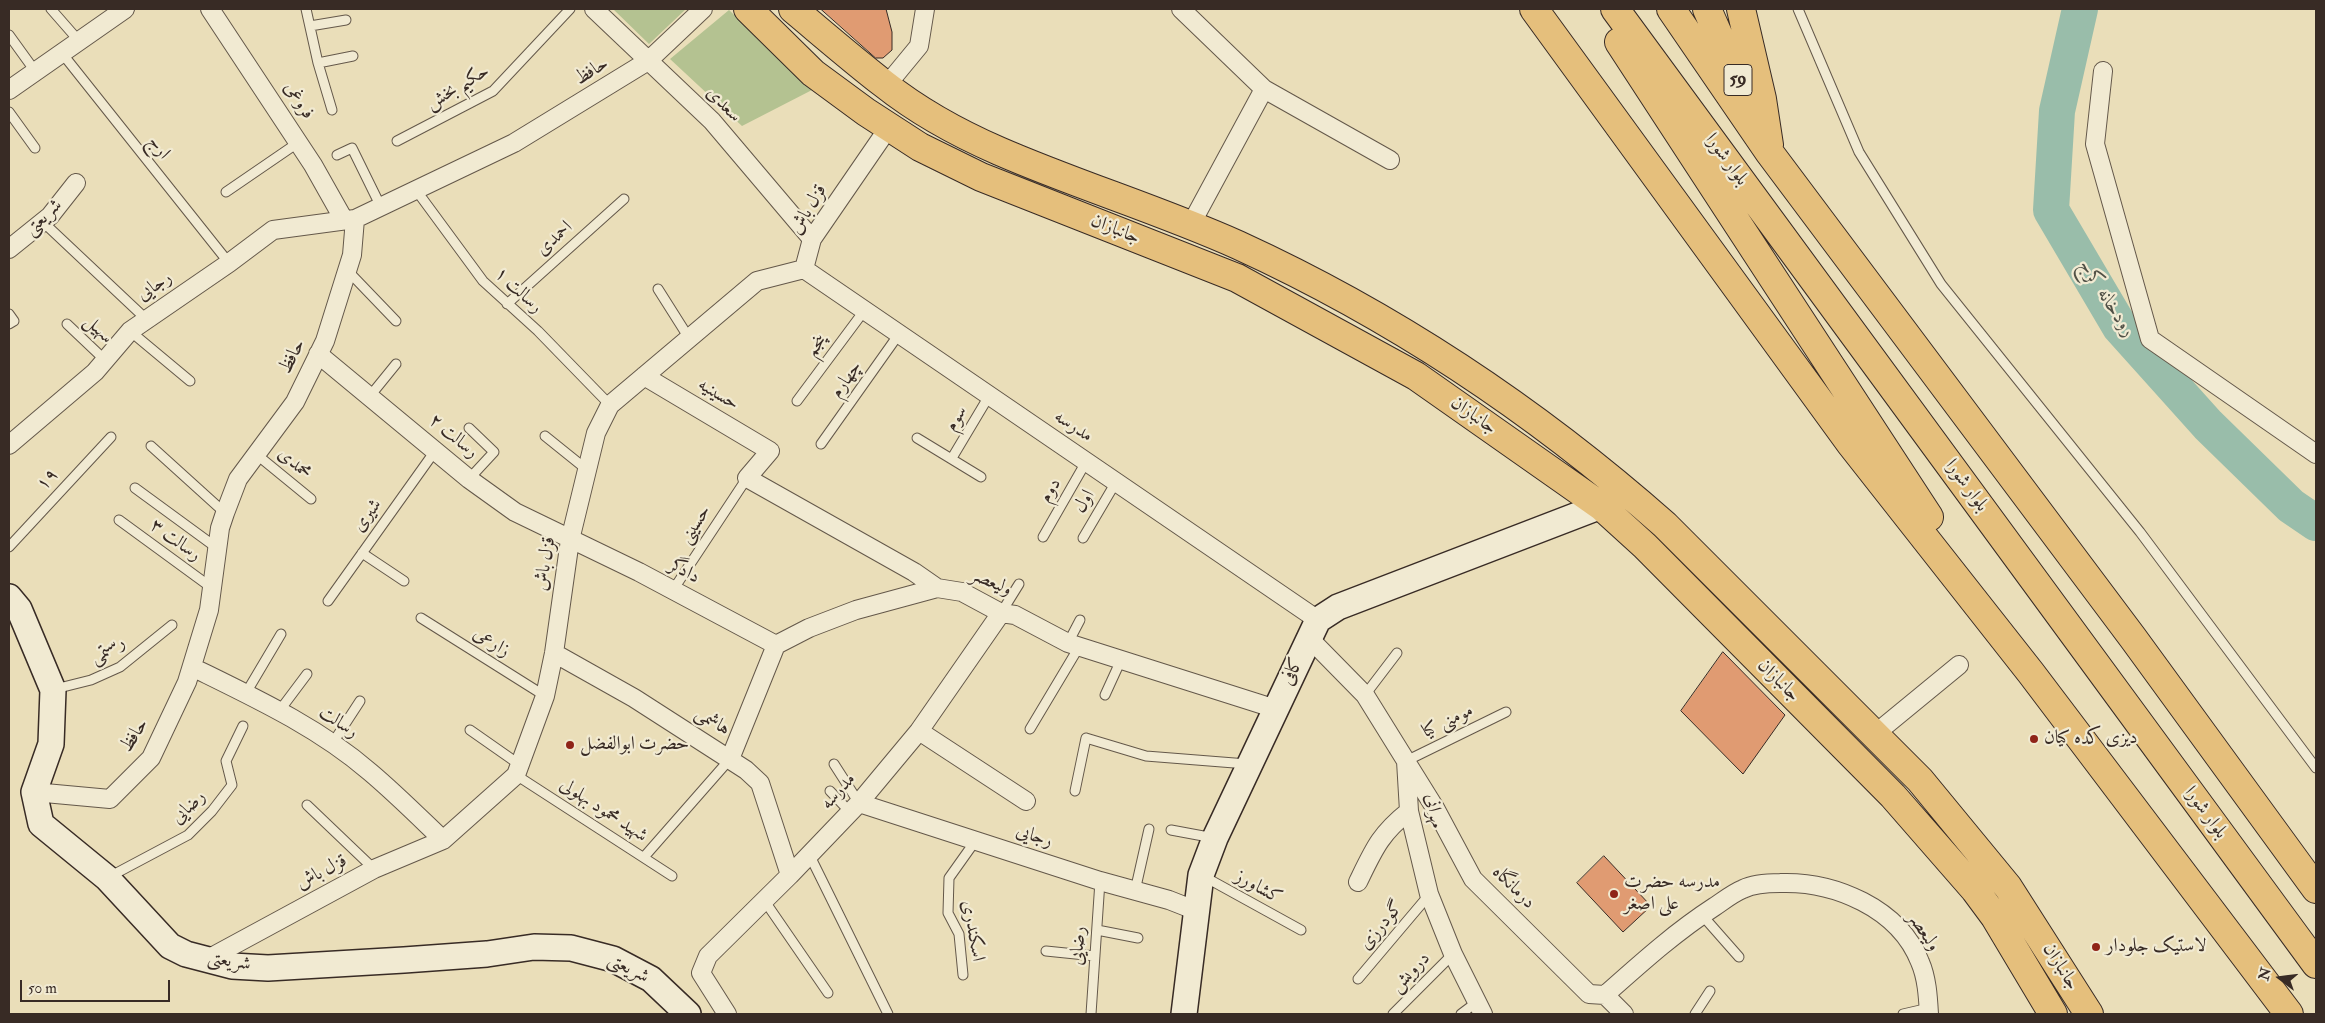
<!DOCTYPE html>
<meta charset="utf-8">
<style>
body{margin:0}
#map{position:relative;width:2325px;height:1023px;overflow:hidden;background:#eadeb9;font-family:"IM FELL Double Pica",serif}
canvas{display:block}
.frame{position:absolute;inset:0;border:10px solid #382b25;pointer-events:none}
.north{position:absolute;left:2255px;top:953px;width:50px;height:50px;-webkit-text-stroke:4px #f1ead2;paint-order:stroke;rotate:285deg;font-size:14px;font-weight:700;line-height:20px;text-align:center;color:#382b25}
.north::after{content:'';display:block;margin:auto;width:18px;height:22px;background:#382b25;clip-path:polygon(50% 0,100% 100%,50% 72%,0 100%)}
.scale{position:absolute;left:20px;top:980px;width:150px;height:22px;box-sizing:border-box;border:2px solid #382b25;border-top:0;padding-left:6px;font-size:15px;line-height:18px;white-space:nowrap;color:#382b25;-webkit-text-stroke:4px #f1ead2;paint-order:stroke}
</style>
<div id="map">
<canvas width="2325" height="1023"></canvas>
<div class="frame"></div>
<div class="north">N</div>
<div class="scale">50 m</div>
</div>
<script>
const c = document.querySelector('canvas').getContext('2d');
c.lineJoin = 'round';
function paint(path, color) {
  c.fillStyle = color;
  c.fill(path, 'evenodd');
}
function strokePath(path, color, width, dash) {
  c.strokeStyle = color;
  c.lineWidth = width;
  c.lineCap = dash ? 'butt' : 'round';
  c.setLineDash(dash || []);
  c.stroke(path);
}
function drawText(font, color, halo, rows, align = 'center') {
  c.font = font + ' "IM FELL Double Pica",Amiri,serif';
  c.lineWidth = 4.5;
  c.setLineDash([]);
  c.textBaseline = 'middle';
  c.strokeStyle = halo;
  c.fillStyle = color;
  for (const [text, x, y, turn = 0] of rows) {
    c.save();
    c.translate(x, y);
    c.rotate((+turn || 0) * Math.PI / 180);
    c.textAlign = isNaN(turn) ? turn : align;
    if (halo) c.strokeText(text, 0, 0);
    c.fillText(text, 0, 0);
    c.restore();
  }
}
paint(new Path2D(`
 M613,9H686L649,44Z
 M729,10L812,90L742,126L670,59Z`), '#b4c291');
strokePath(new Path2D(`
 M2080,9L2057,111L2051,210L2120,327L2208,425L2291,506L2316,523`), '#99bdaa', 36);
const building = new Path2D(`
 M821,9H886L892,32V50L883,58H876Z
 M1723,652L1785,715L1743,774L1681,711Z
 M1604,856L1651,906L1623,932L1577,883Z`);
paint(building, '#e09b72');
strokePath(building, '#382b25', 1);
const lane = new Path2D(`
 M51,9L79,41
 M306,9L318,63L332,110
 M1798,9L1859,152L1941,284L2140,532L2316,768
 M310,26L346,20
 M9,35L35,71
 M61,52L229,263
 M318,63L353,56
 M9,112L35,148
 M397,141L493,91L570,9
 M337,155L352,148L381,207
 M416,190L483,281L538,331L610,405
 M226,192L299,142
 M43,222L146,319
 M347,270L396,321
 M658,289L689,338
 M507,304L624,199
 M9,314L14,321L9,324
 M67,324L106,361
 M130,331L190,381
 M370,396L396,364
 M797,401L864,311
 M469,428L494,452L469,479
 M545,436L586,469
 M917,438L981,477
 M821,444L899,334
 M151,446L225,513
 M256,454L311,499
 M952,458L989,396
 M135,488L217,548
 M119,520L212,588
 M1043,537L1086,462
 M1083,538L1116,482
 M9,547L111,437
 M362,553L404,581
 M673,590L747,478
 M328,601L435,451
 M1001,613L1019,584
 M421,618L545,696
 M1068,643L1080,620
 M55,689L91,680L120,667L172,625
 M246,693L281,634
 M1105,695L1121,660
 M1365,695L1397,653
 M280,710L307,674
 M1030,729L1079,647
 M470,730L520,765
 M332,744L360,701
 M1406,761L1506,712
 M834,764L859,803
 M516,775L672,876
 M830,791L850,812
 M1075,791L1086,738L1146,756L1247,764
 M307,805L374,869
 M1171,830L1214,838
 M809,854L888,1014
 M644,857L730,759
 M1203,876L1301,930
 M109,877L188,835L212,811L232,785L226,761L243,726
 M1135,891L1149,829
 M764,900L828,993
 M1702,915L1739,957
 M1097,930L1138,938
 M1046,951L1095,956
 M963,975L959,934L948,913L949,878L976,840
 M1358,979L1429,895
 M1091,1014L1100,881
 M1393,1014L1453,954
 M1461,1014L1477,1002
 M1695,1014L1710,991
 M1903,1014L1929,1008`);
const street = new Path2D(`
 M210,9L313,165L344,220
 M594,9L712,121L812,239
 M1181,9L1264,89L1390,160
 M2103,71L2095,144L2150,339L2316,454
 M886,86L919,46L925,9
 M9,90L125,9
 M1190,226L1264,89
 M9,249L50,216L76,183
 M804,269L1318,620
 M318,354L469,479L515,512L639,572L776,645
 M644,376L770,451L747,478L914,572L937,588
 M9,445L95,372L130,331L229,263L273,230L355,219L514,143L648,61L703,9
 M1308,637L1365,695L1406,761L1409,811L1429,894L1453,954L1483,1014
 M554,653L634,698L746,770L760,783L790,875
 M192,667C253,697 318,727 370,772C395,793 419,817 443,840
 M919,731L1026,801
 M1875,734L1959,665
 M730,759L776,645L809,628L856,610L937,588L962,592L1001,613L1015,615L1068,643L1276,709
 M1407,763L1435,808L1473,879L1589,994L1605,995L1624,1014
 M34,792L110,799L151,758L187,682L209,610L220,528L225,513L238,479L295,402L325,341L352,255L355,219
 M859,803L1100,881L1169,900L1197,911
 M1358,882C1374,849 1380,834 1409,811
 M206,960L374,869L443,840L516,775L545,696L554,653L570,540L596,433L610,405L757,281L804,269L812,239L889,127
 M1605,995C1640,964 1674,933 1714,907C1723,901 1733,893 1743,889C1753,884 1768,883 1780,883C1834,881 1899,908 1920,962C1927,978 1928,997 1929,1014
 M727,1014L701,973L708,956L790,875L859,803L919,731L1001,613`);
const secondary = new Path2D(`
 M9,597L19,609L53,690L51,744L34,792L41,824L107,878L170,946L186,954L232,966L268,968L404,960L487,954L534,947L571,948L613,959L651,979L688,1014
 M1184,1014L1201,875L1215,838L1318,620L1338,607L1601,506`);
const primary = new Path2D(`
 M748,9L813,73L866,112L920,147L981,177L1237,278L1416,376L1601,506L1645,546L1893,796L1975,890L1995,917L2053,1014
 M793,9C823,34 853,60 884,84C918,111 960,134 999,151C1077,185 1160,210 1238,245C1393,316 1537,412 1665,525L1920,780L2008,887L2089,1014
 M1534,9L1850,443L2031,673L2289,1014
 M1615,9L2316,964
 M1671,9L1769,152L2133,638L2316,889
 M1707,9L1743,91
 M1741,9L1762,99L1769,145
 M1619,42L1929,517`);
strokePath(lane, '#64584a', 11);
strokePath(street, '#64584a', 20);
strokePath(secondary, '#382b25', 28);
strokePath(primary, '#382b25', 30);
strokePath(lane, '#f1ead2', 9);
strokePath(street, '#f1ead2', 18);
strokePath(secondary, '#f1ead2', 25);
strokePath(primary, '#e5bf7c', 28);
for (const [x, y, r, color] of [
 [2034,739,5,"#8f2418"],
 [570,745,5,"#8f2418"],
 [1614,894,5,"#8f2418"],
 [2096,947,5,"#8f2418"]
]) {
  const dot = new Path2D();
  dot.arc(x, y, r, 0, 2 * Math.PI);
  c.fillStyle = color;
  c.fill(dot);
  strokePath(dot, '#f1ead2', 2);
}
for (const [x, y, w] of [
 [1738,80,28]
]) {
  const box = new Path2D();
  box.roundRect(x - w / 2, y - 15.5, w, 31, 4);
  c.fillStyle = '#f1ead2';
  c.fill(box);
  strokePath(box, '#382b25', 1);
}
drawText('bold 18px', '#382b25', null, [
 ["59",1738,80]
]);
drawText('19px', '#382b25', '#f1ead2', [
 ["حافظ",592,72,-32],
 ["حکیم بخش",458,88,-31],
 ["فروغی",298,101,57],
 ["سعدی",723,105,46],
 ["ارج",158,148,51],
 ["بلوار شورا",1726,160,54],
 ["قزل باش",809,210,-59],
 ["شریعتی",44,218,-44],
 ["جانبازان",1115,230,22],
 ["احمدی",555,239,-42],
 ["رجایی",155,287,-34],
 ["رسالت ۱",518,291,43],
 ["سهیل",98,330,44],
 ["پنجم",817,346,-53],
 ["حافظ",293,357,-64],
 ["چهارم",847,380,-55],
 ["حسینیه",718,395,31],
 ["جانبازان",1473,416,35],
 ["سوم",957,419,-59],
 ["مدرسه",1073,427,34],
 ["رسالت ۲",453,437,40],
 ["محمدی",294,464,40],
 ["۱۹",48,480,-47],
 ["بلوار شورا",1966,486,54],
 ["دوم",1051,491,-60],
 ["اول",1085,502,-60],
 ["شیری",368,516,-54],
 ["حسینی",696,525,-57],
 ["رسالت ۳",175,541,36],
 ["قزل باش",546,564,-81],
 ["دادگر",684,572,28],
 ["ولیعصر",991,583,23],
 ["زارعی",491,643,32],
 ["رستمی",108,651,-31],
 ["کافی",1293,672,-66],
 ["جانبازان",1778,681,45],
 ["هاشمی",712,722,32],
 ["مومنی کیا",1448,722,-26],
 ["رسالت",338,723,34],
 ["حافظ",135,736,-58],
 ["مدرسه",839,792,-48],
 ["رضایی",189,808,-44],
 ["شهید محمود بهلولی",603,811,33],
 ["مهرانی",1433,811,80],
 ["بلوار شورا",2205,813,54],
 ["رجایی",1034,837,18],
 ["قزل باش",322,873,-28],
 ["کشاورز",1258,888,29],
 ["درمانگاه",1513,888,45],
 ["گودرزی",1382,926,-50],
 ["اسکندری",972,931,80],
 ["ولیعصر",1923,932,56],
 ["رضایی",1079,946,-86],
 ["شریعتی",229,962,9],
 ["جانبازان",2060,967,58],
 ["شریعتی",628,969,27],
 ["درویش",1411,973,-46]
]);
drawText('19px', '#382b25', '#f1ead2', [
 ["دیزی کده کیان",2044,739],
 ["حضرت ابوالفضل",580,745],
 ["مدرسه حضرت",1624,883],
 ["علی اصغر",1624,905],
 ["لاستیک جلودار",2106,947]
], 'left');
drawText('italic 20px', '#505046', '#f1ead2', [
 ["رودخانه کرج",2106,299,57]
]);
</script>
